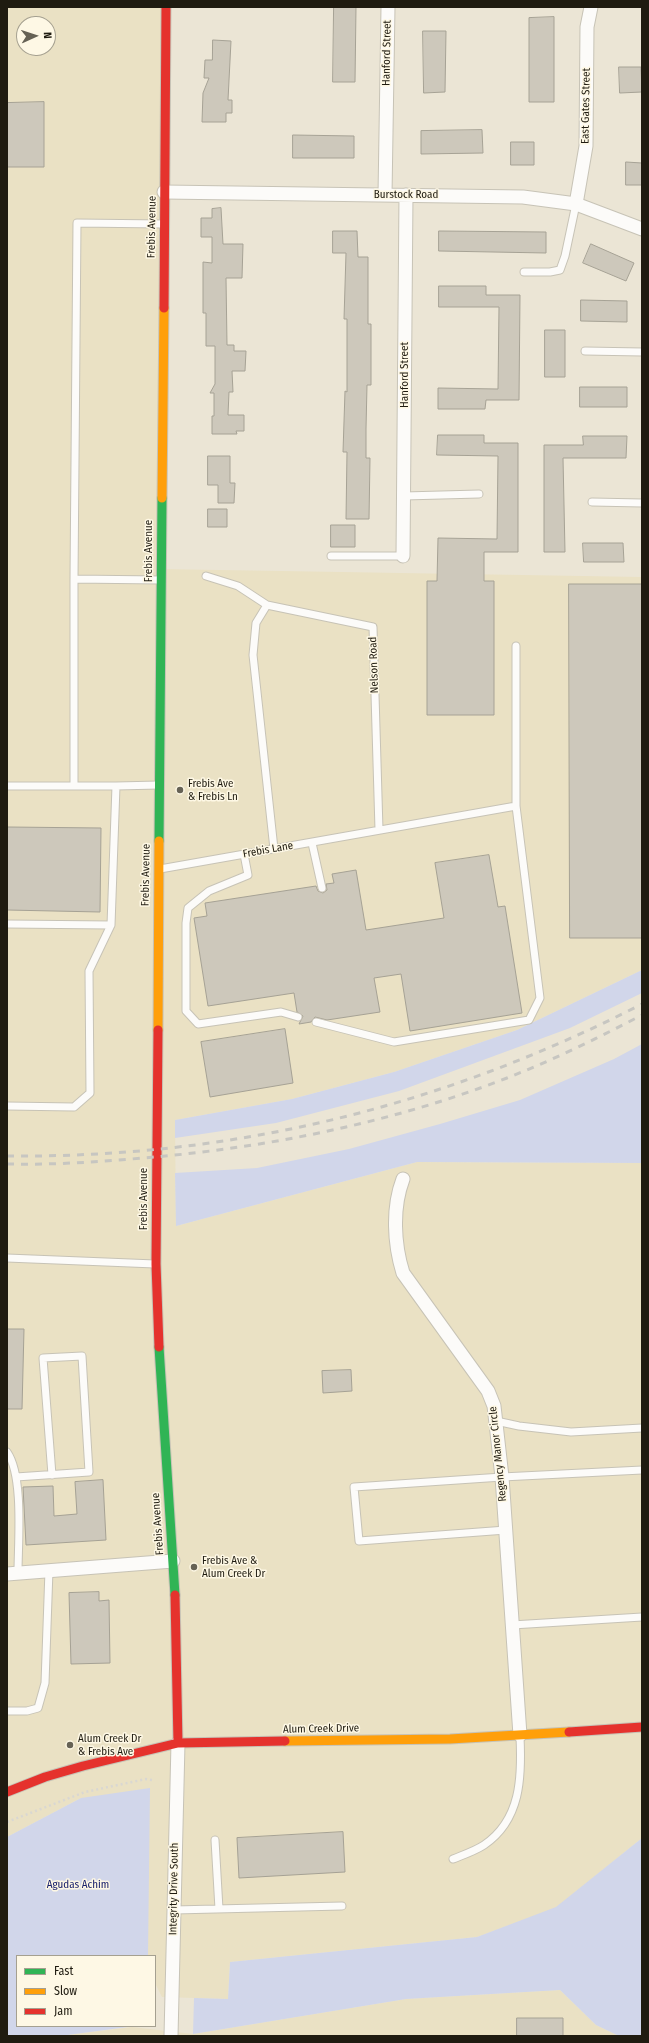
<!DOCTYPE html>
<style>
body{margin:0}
#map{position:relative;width:649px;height:2043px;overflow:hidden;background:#ebe5d5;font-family:"Fira Sans Condensed",sans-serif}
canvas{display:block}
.frame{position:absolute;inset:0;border:8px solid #1f1b10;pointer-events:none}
.legend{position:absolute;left:16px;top:1955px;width:140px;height:72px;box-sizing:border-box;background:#fef8e5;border:1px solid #a5a090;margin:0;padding:5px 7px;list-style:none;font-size:12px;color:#1f1b10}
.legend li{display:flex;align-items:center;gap:8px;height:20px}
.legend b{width:20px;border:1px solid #a5a090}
.north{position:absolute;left:16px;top:16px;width:40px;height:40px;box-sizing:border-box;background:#fef8e5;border:1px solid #a5a090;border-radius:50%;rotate:87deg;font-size:11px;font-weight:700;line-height:16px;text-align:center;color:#1f1b10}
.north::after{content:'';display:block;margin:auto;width:14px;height:18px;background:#666255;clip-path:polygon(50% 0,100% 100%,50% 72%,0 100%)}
</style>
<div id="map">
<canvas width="649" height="2043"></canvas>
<div class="frame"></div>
<ul class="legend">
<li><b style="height:5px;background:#30b455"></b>Fast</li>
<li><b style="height:5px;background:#ff9f0a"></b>Slow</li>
<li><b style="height:5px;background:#e5322d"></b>Jam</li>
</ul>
<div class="north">N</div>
</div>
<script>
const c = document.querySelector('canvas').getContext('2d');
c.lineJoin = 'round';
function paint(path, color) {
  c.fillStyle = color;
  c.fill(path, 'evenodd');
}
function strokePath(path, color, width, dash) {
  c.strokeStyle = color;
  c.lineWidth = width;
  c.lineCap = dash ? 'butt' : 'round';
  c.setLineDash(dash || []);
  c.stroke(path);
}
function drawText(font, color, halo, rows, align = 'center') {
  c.font = font + ' "Fira Sans Condensed",sans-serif';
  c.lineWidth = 3;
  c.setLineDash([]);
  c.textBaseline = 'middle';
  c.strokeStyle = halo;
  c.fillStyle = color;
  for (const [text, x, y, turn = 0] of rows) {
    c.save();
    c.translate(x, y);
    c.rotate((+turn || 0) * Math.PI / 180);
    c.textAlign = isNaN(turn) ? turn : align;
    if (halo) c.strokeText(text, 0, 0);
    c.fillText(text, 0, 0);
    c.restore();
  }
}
paint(new Path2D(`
 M7,7H165L160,569L642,577V970L517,1030L394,1072L292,1099L175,1120L176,1226L417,1162L642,1163V1838L556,1908L477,1937L230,1962L228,1999L162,1997L155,1983V1956H148L81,1798L7,1837ZM24,24H48V48H24Z
 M560,1990L596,2025L619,2036H60L132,2027L193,2034L406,1999Z`), '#eae1c4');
paint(new Path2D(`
 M642,970V993L570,1028L399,1091L276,1123L175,1138V1120L292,1099L394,1072L517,1030Z
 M642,1044V1163L417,1162L176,1226L175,1173L257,1168L349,1149L440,1124L520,1100L614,1059Z
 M150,1788L148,1956H17V2026H135L60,2036H7V1837L81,1798Z
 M642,1838V2036H619L596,2025L560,1990L406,1999L193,2034L194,1998L228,1999L230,1962L477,1937L556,1907Z`), '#d1d6ea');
const building = new Path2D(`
 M334,7H356L355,82H333Z
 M554,17V102H529V18Z
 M423,31H446L445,92L424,93Z
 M213,40L231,41L228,100H232V113H226V122H202L203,93L209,78H204L205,60H212Z
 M619,67H641L642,92L620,93Z
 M44,102V167H7V103Z
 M482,130L483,153L421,154V131Z
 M293,135L354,136V158H293Z
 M511,142H534V165H511Z
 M626,162L642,163V185H626Z
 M221,208L223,244H243L242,278H226L227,345H234V351H246L245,371H232L233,392H229L228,415H244V431H236L237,434H212V416H214V393H210L215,384V346H206V313H203V262L212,263V237H201V218H212V209Z
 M333,231H357L358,257H368V324H371V385H367L366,429V458H370L369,519H346L347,452H343L345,391L347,392V319H344L346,253H333Z
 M439,231L546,232V253L439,251Z
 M591,244L634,263L626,281L583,263Z
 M439,286H486V295H520L519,400H486L485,409H438V388L498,389L499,307H439Z
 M581,300L627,301V322L581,321Z
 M545,330H565V377H545Z
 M580,387H627V407H580Z
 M438,435H484V443H518V552H484V581H494V715H427V581H437L438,538L497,539L498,456L437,455Z
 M583,436H627L626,458H563L565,552H544V445H583Z
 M208,456H230V483H235L234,503H218V485H208Z
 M208,509H227V527H208Z
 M331,525H355V547H331Z
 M583,543H623L624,562H584Z
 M569,584H642V938H570Z
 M7,827L101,828L100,912L7,910Z
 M489,855L498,907L505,906L522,1013L410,1031L401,974L374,978L380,1012L327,1020L315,1017L311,1022L299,1024L303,1016L297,1012L294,993L208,1006L194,918L207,916L205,903L316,886L318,891L323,893L327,890L326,884L334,883L332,874L356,870L366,930L444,918L435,863Z
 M285,1029L293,1083L210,1097L201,1042Z
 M7,1329H24L22,1409H7Z
 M351,1370L352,1391L323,1393L322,1371Z
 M103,1480L106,1540L26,1545L23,1487L53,1486L54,1516L77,1514L75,1482Z
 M99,1592V1601L109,1600L110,1663L71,1664L69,1593Z
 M343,1832L345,1872L239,1878L237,1838Z
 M517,2018H563V2036H517Z`);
paint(building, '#cdc8bb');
strokePath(building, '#a6a295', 1);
const lane = new Path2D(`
 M524,272H550L560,270L565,256L576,204
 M585,351L642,352
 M404,496L479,494
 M592,502L642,503
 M331,556H403
 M206,576L238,586L267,605L373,627L379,830
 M74,579V786H116
 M160,580L74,579L77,223L164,224
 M267,605L256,623L253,655L274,849
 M7,786H74
 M312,843L322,888
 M244,854L248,875L209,891L188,908L186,923V1011L198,1024L281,1012L298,1017
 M160,869L516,806V646
 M7,924L111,925
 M316,1022L394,1042L529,1020L540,998L516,806
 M7,1106L74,1107L90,1093L89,971L111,925L116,786L159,785
 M7,1258L155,1264
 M496,1421L519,1426L571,1432L642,1428
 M7,1452C24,1476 18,1543 18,1572
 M16,1477L89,1472L82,1356L43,1358L52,1475
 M506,1530L359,1541L354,1487L502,1477L642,1470
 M512,1625L642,1617
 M7,1711H27L38,1708L45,1683L49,1570
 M215,1840L219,1909
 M453,1859C463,1855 475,1851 484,1845C521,1820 522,1777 520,1737
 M174,1910L342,1906`);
const street = new Path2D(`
 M164,192L523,197L576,204L642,229
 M385,195L388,7
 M576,204L586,146L587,27L591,7
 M403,556L406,195
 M403,1179C392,1208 394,1244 403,1273L488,1391L494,1406L502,1477L520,1735
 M7,1574L173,1561
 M171,2036L178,1743`);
const fast = new Path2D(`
 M159,841L162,498
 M159,1347L175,1595`);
const slow = new Path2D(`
 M162,498L164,308
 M158,1030L159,841
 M285,1741L450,1739L569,1732`);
const jam = new Path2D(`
 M164,308L166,7
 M158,1030L156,1264L159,1347
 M175,1595L178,1743
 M569,1732L642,1727
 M7,1792L45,1777L83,1766L178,1743L285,1741`);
strokePath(lane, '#c7c3b6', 9);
strokePath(street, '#c7c3b6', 15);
strokePath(fast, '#c7c3b6', 11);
strokePath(slow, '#c7c3b6', 11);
strokePath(jam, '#c7c3b6', 11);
strokePath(new Path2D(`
 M7,1822L85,1792L146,1779L152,1780`), '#d9d7d2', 2.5, [2, 3]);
strokePath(lane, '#fcfbf9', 7);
strokePath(street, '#fcfbf9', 13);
strokePath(fast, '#30b455', 9);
strokePath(slow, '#ff9f0a', 9);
strokePath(jam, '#e5322d', 9);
strokePath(new Path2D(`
 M7,1156C233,1158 441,1107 642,1004
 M7,1164C52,1165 97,1162 143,1158C266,1148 391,1123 507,1078C553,1060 598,1038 642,1015`), '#c7c6c1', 3, [7, 7]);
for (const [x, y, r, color] of [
 [180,790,4,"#666255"],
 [194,1567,4,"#666255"],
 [70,1745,4,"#666255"]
]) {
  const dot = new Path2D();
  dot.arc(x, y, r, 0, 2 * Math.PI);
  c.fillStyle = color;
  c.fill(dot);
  strokePath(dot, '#fef8e5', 1.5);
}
drawText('11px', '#1f1b10', '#fef8e5', [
 ["Hanford Street",387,53,-89],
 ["East Gates Street",586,106,-89],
 ["Burstock Road",406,195],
 ["Frebis Avenue",152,227,-89],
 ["Hanford Street",405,375,-90],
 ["Frebis Avenue",149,551,-90],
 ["Nelson Road",374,665,-92],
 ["Frebis Lane",268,850,-10],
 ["Frebis Avenue",146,875,-89],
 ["Frebis Avenue",144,1199,-90],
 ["Regency Manor Circle",498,1454,-96],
 ["Frebis Avenue",158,1524,-94],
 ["Alum Creek Drive",321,1729,-1],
 ["Integrity Drive South",174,1889,-89]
]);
drawText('11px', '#1f1b10', '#fef8e5', [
 ["Frebis Ave",188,784],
 ["& Frebis Ln",188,797],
 ["Frebis Ave &",202,1561],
 ["Alum Creek Dr",202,1574],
 ["Alum Creek Dr",78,1739],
 ["& Frebis Ave",78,1752]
], 'left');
drawText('11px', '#1a216e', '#fef8e5', [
 ["Agudas Achim",78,1885]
]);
</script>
